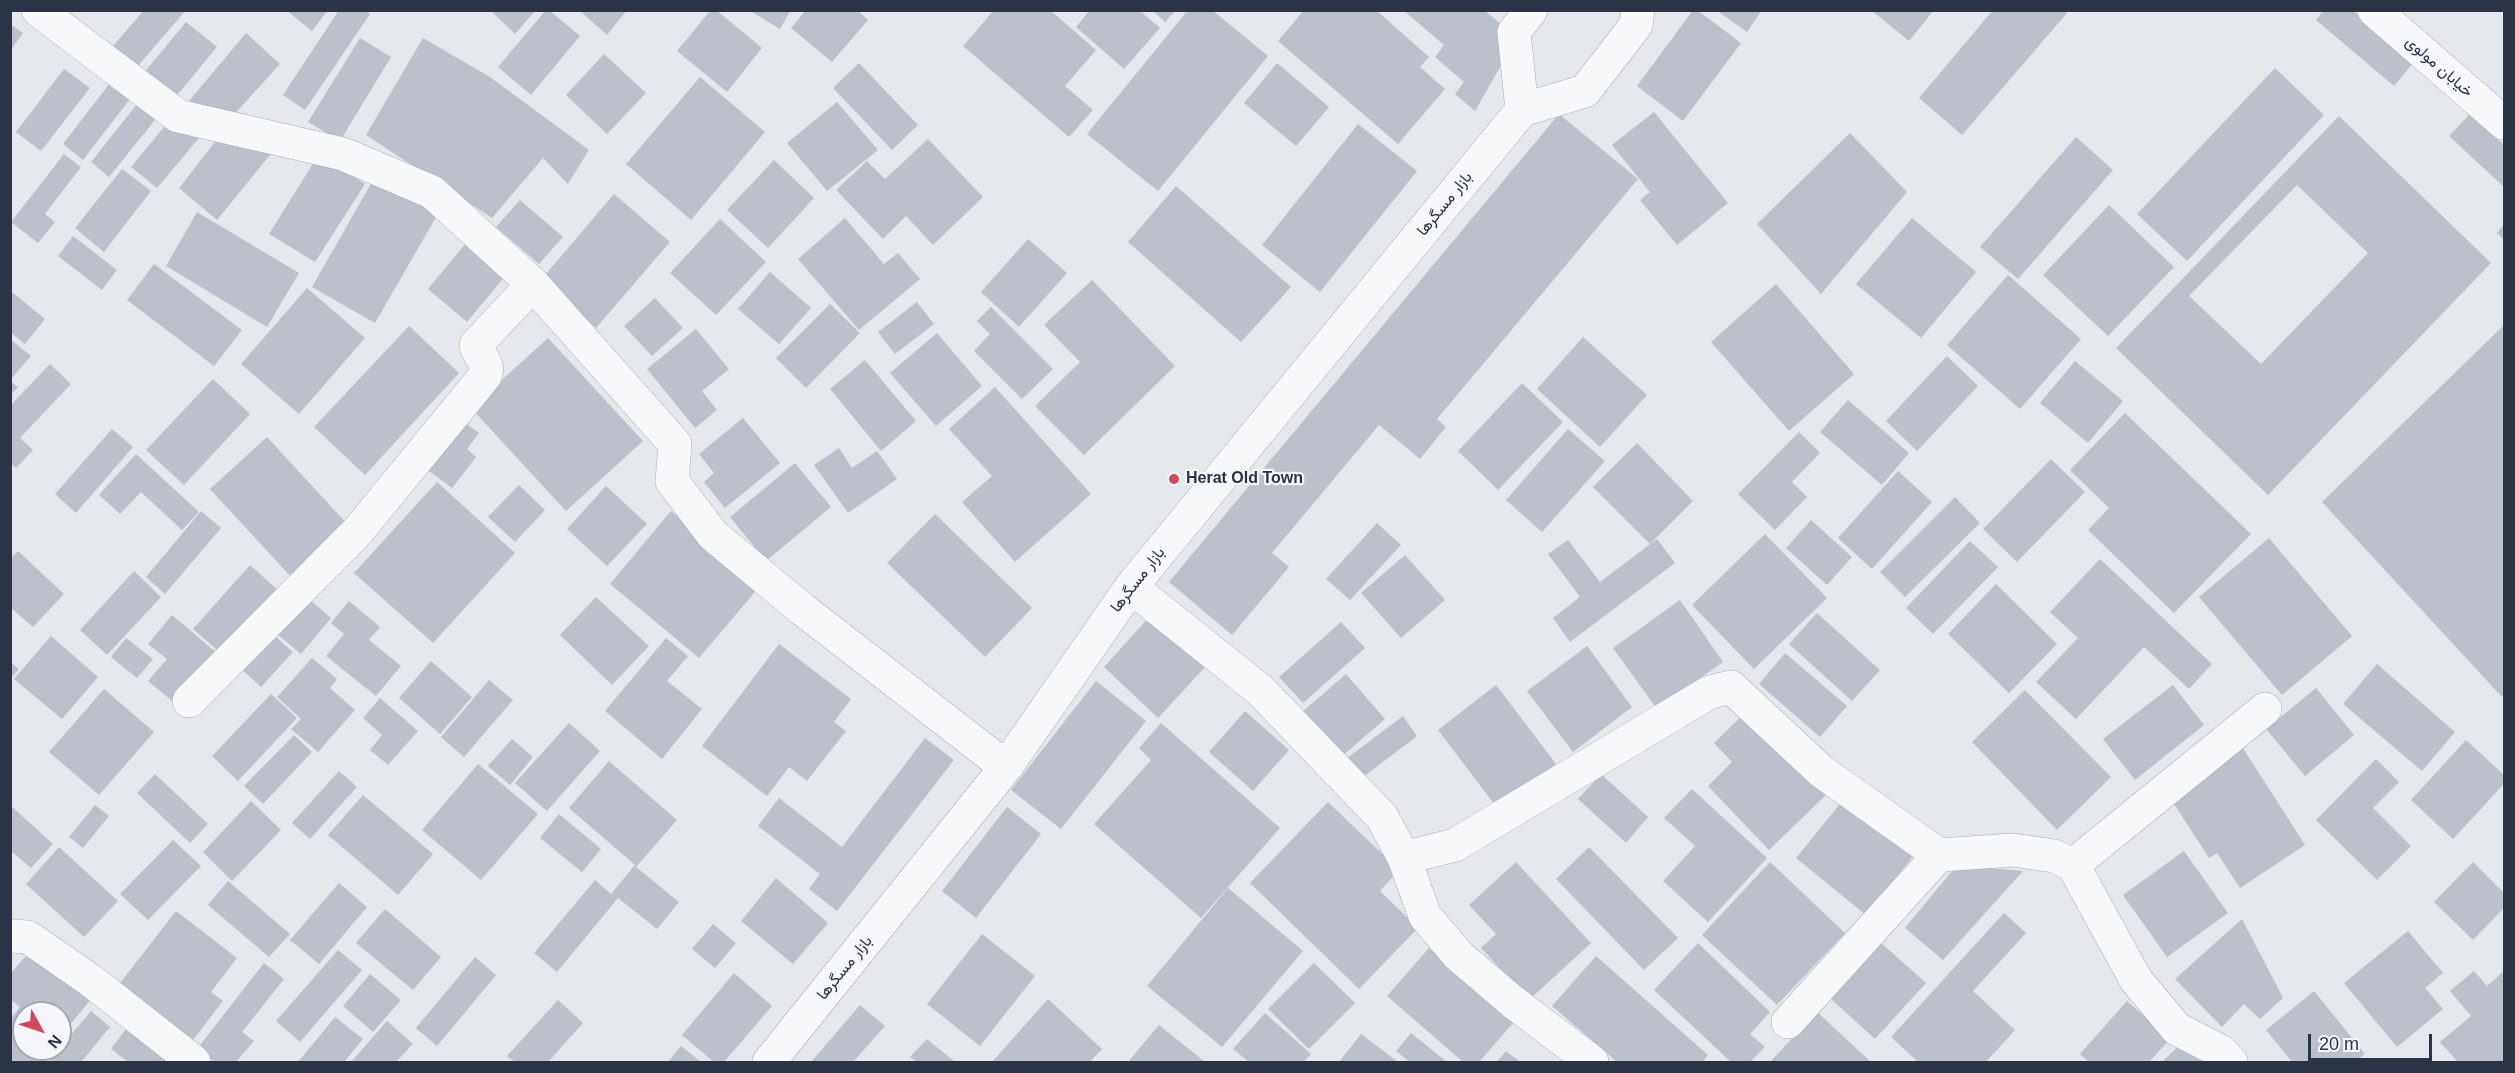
<!DOCTYPE html>
<meta charset="utf-8">
<style>
body{margin:0}
#map{position:relative;width:2515px;height:1073px;overflow:hidden;background:#e4e7ec;font-family:Arial,sans-serif}
canvas{display:block}
.frame{position:absolute;inset:0;border:12px solid #2b3445;pointer-events:none}
.north{position:absolute;left:12px;top:1001px;width:60px;height:60px;box-sizing:border-box;background:#f4f6f9;border:2px solid #a4a8b1;border-radius:50%;rotate:130deg;font-size:16px;font-weight:700;line-height:24px;text-align:center;color:#2b3445}
.north::after{content:'';display:block;margin:auto;width:21px;height:27px;background:#d1495b;clip-path:polygon(50% 0,100% 100%,50% 72%,0 100%)}
.scale{position:absolute;left:2308px;top:1034px;width:124px;height:27px;box-sizing:border-box;border:3px solid #2b3445;border-top:0;padding-left:8px;font-size:18px;line-height:21px;white-space:nowrap;color:#2b3445;-webkit-text-stroke:4px #f4f6f9;paint-order:stroke}
</style>
<div id="map">
<canvas width="2515" height="1073"></canvas>
<div class="frame"></div>
<div class="north">N</div>
<div class="scale">20 m</div>
</div>
<script>
const c = document.querySelector('canvas').getContext('2d');
c.lineJoin = 'round';
function paint(path, color) {
  c.fillStyle = color;
  c.fill(path, 'evenodd');
}
function strokePath(path, color, width, dash) {
  c.strokeStyle = color;
  c.lineWidth = width;
  c.lineCap = dash ? 'butt' : 'round';
  c.setLineDash(dash || []);
  c.stroke(path);
}
function drawText(font, color, halo, rows, align = 'center') {
  c.font = font + ' Arial,Vazirmatn,sans-serif';
  c.lineWidth = 4.5;
  c.setLineDash([]);
  c.textBaseline = 'middle';
  c.strokeStyle = halo;
  c.fillStyle = color;
  for (const [text, x, y, turn = 0] of rows) {
    c.save();
    c.translate(x, y);
    c.rotate((+turn || 0) * Math.PI / 180);
    c.textAlign = isNaN(turn) ? turn : align;
    if (halo) c.strokeText(text, 0, 0);
    c.fillText(text, 0, 0);
    c.restore();
  }
}
paint(new Path2D(`
 M144,10H186L137,67L113,46Z
 M286,10H328L312,31Z
 M339,10H365L370,14L305,110L283,95Z
 M490,10H536L515,34Z
 M546,10H549L580,36L531,95L498,67Z
 M579,10H627L607,35Z
 M711,10H716L762,48L727,92L677,51Z
 M749,10H791L780,29Z
 M806,10H857L868,20L832,62L791,28Z
 M994,10H1050L1096,50L1065,86L1093,110L1069,137L963,46Z
 M1090,10H1139L1160,28L1124,69L1076,27Z
 M1152,10H1176L1165,22Z
 M1188,10H1212L1268,56L1158,191L1087,134Z
 M1304,10H1376L1429,57L1420,67L1445,89L1398,144L1278,41Z
 M1403,10H1484L1508,30L1503,62L1475,111L1455,94L1464,82L1435,57L1444,45Z
 M1693,10H1697L1741,43L1683,121L1637,86Z
 M1716,10H1762L1747,32Z
 M1871,10H1934L1909,41Z
 M1993,10H2064L2067,13L1962,135L1919,98Z
 M2324,10H2352L2414,62L2394,86L2316,20Z
 M186,22L217,47L174,99L143,74Z
 M10,24L23,33L10,51Z
 M246,33L280,64L230,119L189,101Z
 M360,38L391,57L340,141L308,122Z
 M423,38L490,77L589,150L568,184L543,158L492,218L366,135Z
 M604,54L646,93L607,134L566,95Z
 M859,63L918,125L892,150L833,88Z
 M1277,63L1329,107L1296,146L1244,103Z
 M2275,68L2324,115L2187,261L2137,214Z
 M64,69L90,88L41,151L16,132Z
 M700,77L765,132L691,220L626,164Z
 M110,83L130,99L83,160L63,144Z
 M141,99L159,115L109,177L91,162Z
 M837,102L878,150L827,191L787,143Z
 M1654,112L1728,203L1677,245L1640,200L1650,192L1612,145Z
 M1559,114L1638,179L1437,419L1446,427L1420,459L1379,425L1272,553L1289,567L1232,635L1169,582Z
 M2470,114L2504,145V187L2449,136Z
 M173,116L199,138L157,188L131,167Z
 M2339,116L2491,263L2268,495L2116,348ZM2297,185L2368,253L2261,364L2189,296Z
 M1358,124L1417,171L1320,292L1262,245Z
 M222,133L274,150L217,220L179,188Z
 M1850,133L1907,192L1821,294L1757,224Z
 M2076,137L2113,170L2018,279L1980,247Z
 M928,139L983,197L933,245L906,216L883,239L836,190L867,161L885,179Z
 M64,154L81,167L45,214L55,222L38,243L11,222Z
 M319,154L365,184L315,262L269,234Z
 M774,160L814,198L768,248L727,210Z
 M122,169L151,191L104,252L75,228Z
 M376,175L439,212L375,323L312,287Z
 M1176,186L1291,287L1241,342L1128,242Z
 M614,194L670,242L596,328L540,281Z
 M520,200L563,237L539,264L496,227Z
 M2109,205L2174,267L2108,336L2043,275Z
 M197,212L299,273L267,327L166,266Z
 M845,218L884,264L898,253L920,279L859,330L798,259Z
 M1912,218L1976,272L1921,338L1856,284Z
 M720,219L766,262L716,315L670,273Z
 M2504,224V240L2497,233Z
 M73,236L117,270L102,290L58,256Z
 M1028,239L1067,273L1019,327L981,292Z
 M467,242L506,275L467,322L428,289Z
 M154,264L242,330L214,366L127,300Z
 M770,272L811,308L779,344L738,309Z
 M2008,275L2081,339L2020,409L1947,345Z
 M1092,280L1175,366L1084,455L1035,406L1080,362L1044,325Z
 M1776,284L1854,374L1789,431L1711,342Z
 M307,288L365,338L299,414L241,364Z
 M12,292L45,319L25,344L10,332Z
 M655,298L683,328L652,356L624,326Z
 M917,302L934,324L895,354L878,332Z
 M830,304L860,333L806,388L776,358Z
 M991,307L1053,369L1022,399L974,351L990,334L977,321Z
 M2504,325V694L2502,697L2322,502Z
 M409,326L459,373L365,475L314,427Z
 M696,329L729,369L702,391L717,410L695,428L647,369Z
 M937,333L982,386L936,426L890,373Z
 M1583,337L1647,395L1600,447L1537,389Z
 M548,338L643,441L566,511L471,408Z
 M10,339L31,356L10,380Z
 M1947,356L1978,386L1917,451L1886,421Z
 M865,360L916,421L881,451L830,389Z
 M2075,361L2123,401L2088,443L2040,403Z
 M50,364L71,384L20,438L33,450L16,468L10,463V406Z
 M213,379L250,414L184,485L146,450Z
 M10,381L18,387L10,396Z
 M1522,383L1563,422L1498,490L1458,451Z
 M995,387L1091,494L1015,562L962,502L992,476L949,429Z
 M1848,400L1909,453L1882,485L1820,432Z
 M2125,413L2251,534L2174,613L2088,530L2109,508L2070,470Z
 M454,415L479,433L467,449L476,457L452,488L418,463Z
 M743,418L780,463L725,508L704,482L714,473L699,454Z
 M112,429L133,447L76,513L55,494Z
 M1568,429L1605,461L1542,532L1506,500Z
 M1799,432L1820,453L1792,482L1807,497L1775,530L1738,494Z
 M267,437L349,526L292,578L210,489Z
 M1637,443L1693,501L1650,544L1593,487Z
 M839,448L852,468L877,451L897,479L848,513L814,465Z
 M136,454L199,512L182,530L141,492L120,514L99,495Z
 M2051,459L2085,492L2017,562L1983,529Z
 M795,463L831,507L766,561L730,517Z
 M1898,471L1932,502L1872,569L1838,538Z
 M437,482L515,553L433,643L354,573Z
 M519,485L545,510L515,542L488,517Z
 M606,486L647,524L607,566L567,529Z
 M1955,497L1980,523L1905,597L1880,572Z
 M201,511L221,528L165,594L146,577Z
 M671,511L760,586L699,658L610,584Z
 M935,514L1032,608L985,657L887,563Z
 M1811,520L1852,557L1827,585L1786,548Z
 M1377,523L1401,545L1350,600L1326,579Z
 M1765,534L1827,598L1754,669L1692,605Z
 M2269,538L2352,636L2282,695L2199,597Z
 M1657,539L1675,563L1570,642L1553,618L1580,597L1548,554L1568,540L1600,582Z
 M1970,541L1998,567L1933,634L1906,608Z
 M18,551L64,594L33,627L10,607V559Z
 M1405,555L1445,600L1401,638L1361,593Z
 M2100,559L2212,664L2189,689L2144,647L2076,719L2036,682L2078,638L2050,612Z
 M250,565L279,591L222,654L193,629Z
 M134,571L161,597L107,655L80,630Z
 M1996,584L2057,644L2009,693L1948,634Z
 M302,593L331,618L301,654L271,629Z
 M596,597L649,646L612,685L560,635Z
 M1680,600L1723,662L1657,709L1613,648Z
 M349,601L380,627L369,640L401,666L376,696L326,656L344,634L331,623Z
 M1817,613L1880,670L1852,701L1789,644Z
 M1152,614L1207,665L1158,718L1104,667Z
 M172,615L218,654L177,705L148,681L167,659L148,644Z
 M1341,622L1365,648L1303,703L1279,677Z
 M267,629L293,652L261,687L236,664Z
 M51,636L98,677L62,719L14,679Z
 M126,638L153,659L137,678L111,657Z
 M666,638L688,656L667,681L702,709L662,759L605,711Z
 M779,644L851,699L834,722L846,731L807,781L789,767L767,796L702,746Z
 M1587,646L1632,707L1573,752L1527,691Z
 M1785,653L1847,706L1820,737L1759,684Z
 M312,658L337,679L330,688L355,710L318,752L291,729L301,719L277,697Z
 M431,661L472,697L440,734L399,698Z
 M10,662L19,669L10,679Z
 M2377,664L2455,732L2422,771L2343,704Z
 M1346,674L1385,719L1340,758L1301,713Z
 M489,680L513,700L464,757L441,737Z
 M1096,681L1146,721L1061,829L1011,790Z
 M1496,685L1556,764L1498,809L1438,730Z
 M2173,685L2204,725L2135,780L2103,739Z
 M2316,688L2354,735L2305,776L2266,729Z
 M104,689L154,732L99,795L49,752Z
 M2025,690L2111,777L2057,830L1972,742Z
 M271,694L297,718L238,781L212,756Z
 M380,698L418,731L388,765L370,750L382,735L363,718Z
 M1748,710L1828,793L1769,850L1708,786L1732,762L1714,743Z
 M1245,711L1289,750L1253,791L1209,752Z
 M1403,716L1417,736L1358,781L1343,761Z
 M569,723L600,751L547,811L515,783Z
 M1161,723L1280,828L1201,918L1094,824L1151,760L1139,748Z
 M294,735L312,752L263,804L244,786Z
 M925,738L954,760L837,911L809,889L820,874L758,826L779,798L842,847Z
 M512,739L533,757L510,785L488,766Z
 M2466,740L2504,775V784L2453,839L2411,800Z
 M2241,745L2305,845L2240,888L2217,853L2209,858L2167,793Z
 M2376,759L2399,782L2373,808L2411,846L2377,880L2316,820Z
 M609,761L677,820L636,867L679,902L657,929L618,898L557,972L534,953L595,880L611,894L635,865L569,808Z
 M478,764L538,814L481,880L422,830Z
 M339,771L357,787L310,839L292,823Z
 M155,774L208,824L190,843L137,793Z
 M1601,774L1648,817L1626,843L1578,799Z
 M1692,789L1767,858L1708,922L1663,881L1695,846L1664,818Z
 M1848,794L1918,850L1866,915L1796,858Z
 M363,795L433,854L398,895L328,835Z
 M251,801L281,830L232,881L203,852Z
 M1328,802L1399,870L1380,891L1418,928L1359,989L1250,883Z
 M10,805L53,844L31,868L10,850Z
 M95,805L109,816L83,848L69,837Z
 M1007,807L1041,834L976,918L942,891Z
 M559,814L601,849L582,872L540,838Z
 M173,840L201,866L148,920L120,894Z
 M59,847L118,901L84,937L26,884Z
 M1589,847L1678,938L1644,970L1556,879Z
 M2184,851L2228,913L2167,957L2123,895Z
 M1516,862L1591,943L1529,1000L1481,948L1496,934L1469,905Z
 M1770,862L1845,933L1777,1005L1702,935Z
 M2473,862L2504,893V908L2473,940L2434,902Z
 M1957,865L2023,871L1943,960L1905,928Z
 M776,878L828,923L793,964L741,921Z
 M228,881L290,934L269,957L208,905Z
 M339,883L367,907L319,964L290,940Z
 M1228,888L1303,951L1222,1047L1147,986Z
 M385,909L441,957L413,990L356,943Z
 M176,911L237,958L211,992L223,1001L190,1044L117,987Z
 M2004,913L2026,933L1973,991L2015,1030L1986,1062H1918L1891,1037Z
 M2242,919L2283,998L2260,1019L2244,1004L2222,1027L2175,979Z
 M713,924L736,943L715,968L692,949Z
 M2408,931L2443,973L2425,988L2443,1009L2397,1047L2344,983Z
 M982,934L1035,976L980,1046L927,1004Z
 M1879,941L1926,983L1875,1039L1829,997Z
 M1698,943L1770,1012L1750,1034L1765,1047L1750,1062H1731L1654,990Z
 M34,947L93,997L60,1037V1013H24V1049H50L38,1062H10V1019L20,1007L10,999V974Z
 M1429,948L1514,1022L1479,1062H1463L1387,996Z
 M338,950L362,970L300,1042L276,1021Z
 M1596,956L1708,1055L1702,1062H1617L1552,1006Z
 M475,957L496,975L437,1046L416,1028Z
 M264,963L284,979L242,1032L254,1041L236,1062H215L197,1049Z
 M1314,963L1355,1003L1309,1049L1268,1009Z
 M2474,971L2487,986L2504,971V1062H2458L2440,1042L2471,1016L2450,991Z
 M734,973L772,1006L724,1062H714L682,1035Z
 M370,974L401,1000L373,1032L343,1006Z
 M2314,991L2365,1054L2354,1062H2292L2266,1030Z
 M1048,999L1102,1049L1090,1062H992Z
 M558,1000L583,1023L548,1062H515L507,1056Z
 M2127,1001L2170,1039L2149,1062H2089L2080,1054Z
 M860,1005L885,1026L853,1062H811Z
 M91,1011L110,1027L81,1062H48Z
 M1817,1012L1871,1062H1770Z
 M1265,1013L1311,1054L1303,1062H1249L1233,1049Z
 M335,1017L363,1039L344,1062H298Z
 M132,1021L182,1062H128L111,1049Z
 M387,1021L413,1044L396,1062H351Z
 M1159,1025L1205,1062H1128Z
 M1411,1033L1447,1062H1410L1396,1051Z
 M1361,1034L1398,1062H1339Z
 M927,1039L955,1062H917L910,1057Z
 M2185,1040L2208,1062H2162Z
 M681,1046L701,1062H668Z
 M1506,1051L1520,1062H1497Z`), '#bbc0ca');
const minor = new Path2D(`
 M38,10L178,116L343,154L432,192L533,284L675,444L672,481L713,535L802,609L1006,767
 M2374,10L2504,123
 M1522,110L1514,32L1531,10
 M1131,587L1260,690L1382,817L1404,858L1425,916L1458,955L1513,1002L1592,1062
 M189,701L357,532L485,376C491,363 478,357 476,345L533,284
 M1404,858L1455,845L1710,692L1731,687L1821,771L1939,855L2013,850L2054,856L2073,865L2136,980L2177,1029L2220,1051L2231,1062
 M2073,865L2265,709
 M10,936L28,937L90,980L194,1062
 M1788,1022L1939,855
 M769,1062L1006,767L1131,587L1522,110L1585,91L1636,25L1638,10`);
strokePath(minor, '#a9aeb7', 34);
strokePath(minor, '#f7f8fa', 33);
for (const [x, y, r, color] of [
 [1174,479,6,"#d1495b"]
]) {
  const dot = new Path2D();
  dot.arc(x, y, r, 0, 2 * Math.PI);
  c.fillStyle = color;
  c.fill(dot);
  strokePath(dot, '#f4f6f9', 2);
}
drawText('16px', '#2b3445', '#f4f6f9', [
 ["خیابان مولوی",2439,67,41],
 ["بازار مسگرها",1445,204,-51],
 ["بازار مسگرها",1138,580,-52],
 ["بازار مسگرها",845,968,-51]
]);
drawText('bold 16px', '#2b3445', '#f4f6f9', [
 ["Herat Old Town",1186,479]
], 'left');
</script>
